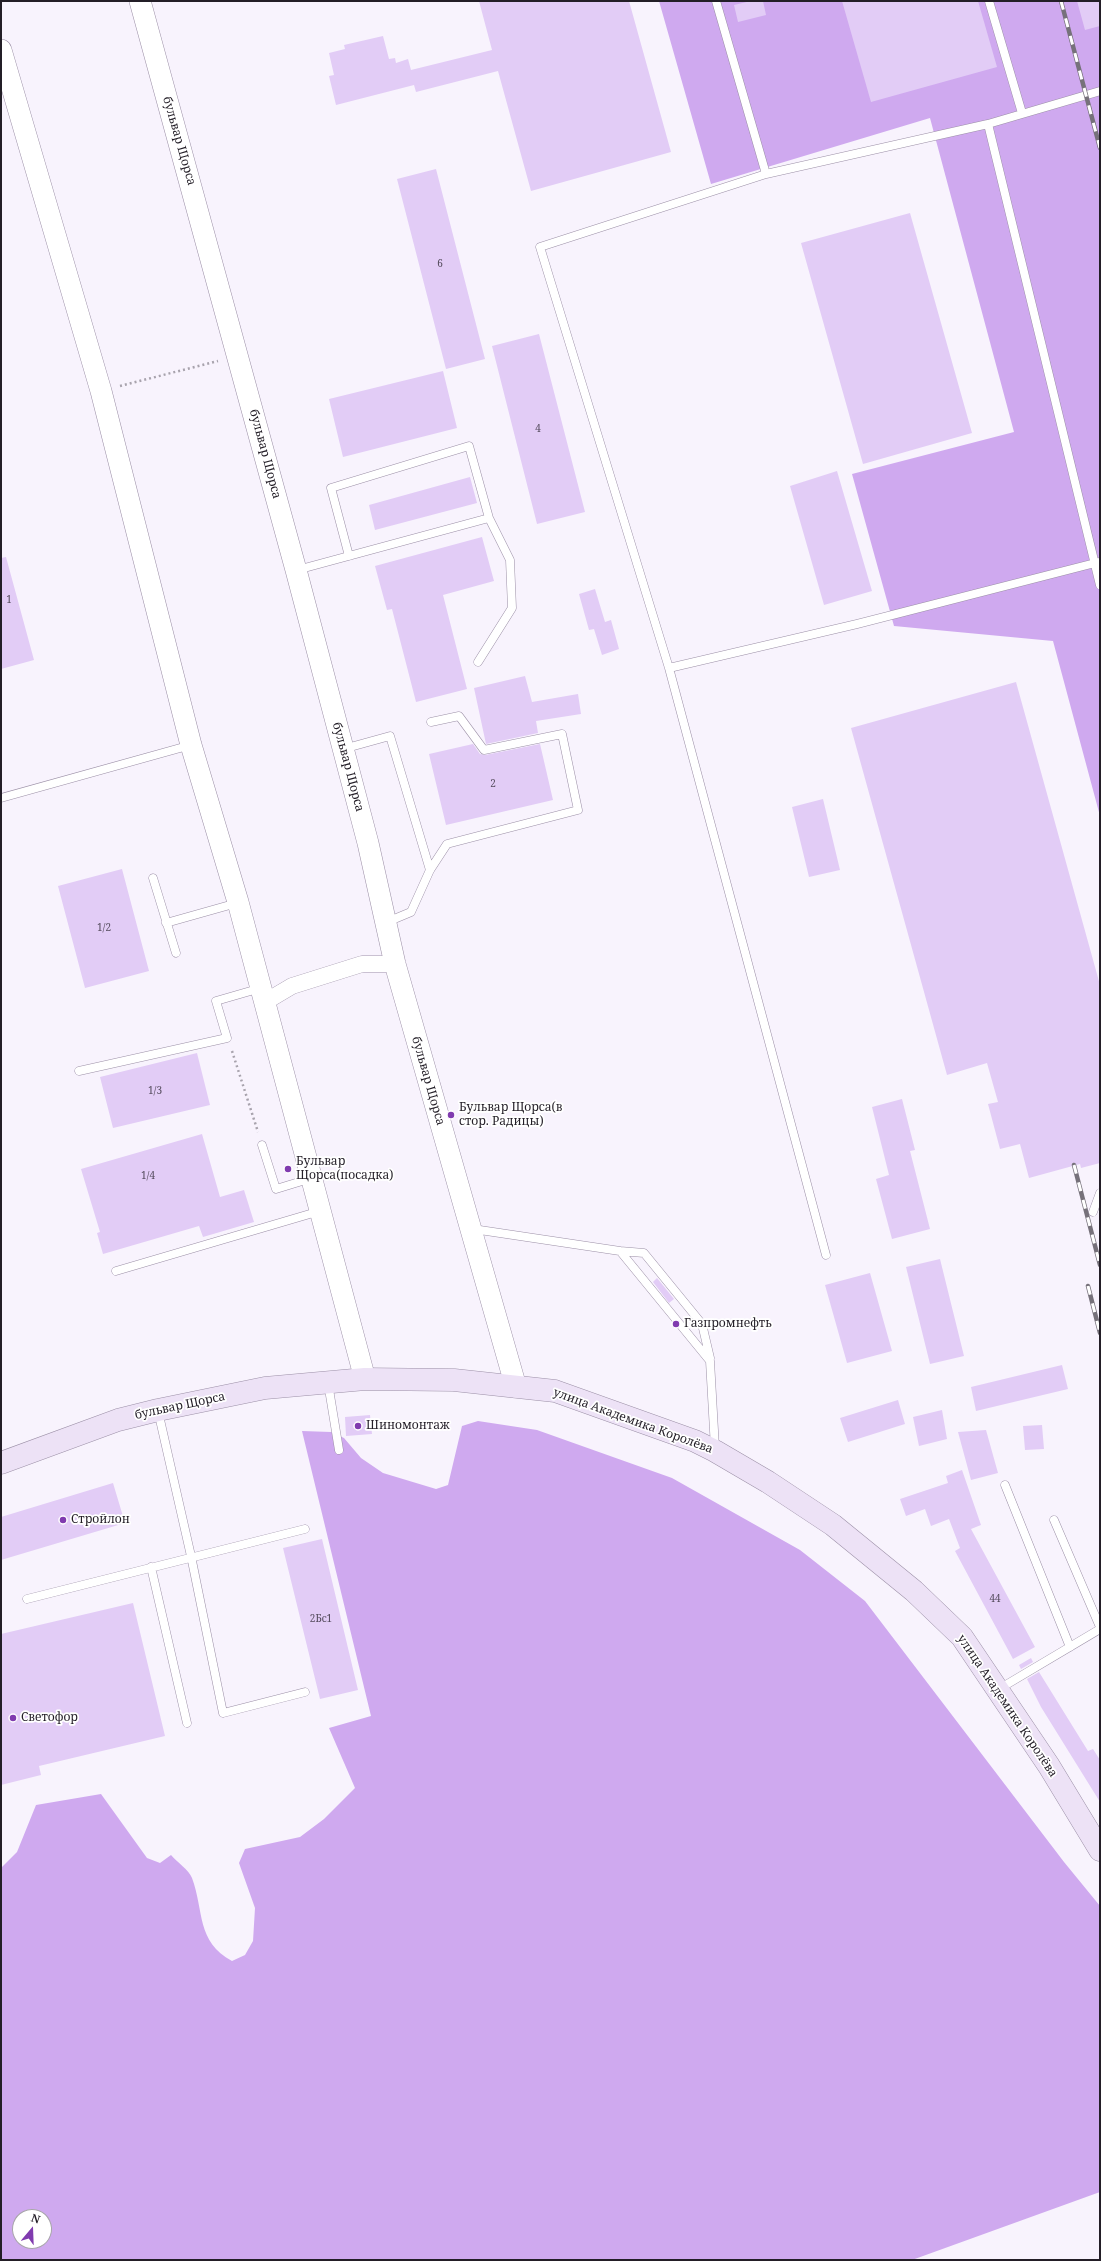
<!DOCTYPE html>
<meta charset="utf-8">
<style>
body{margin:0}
#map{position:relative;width:1101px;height:2261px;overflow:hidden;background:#f8f3fd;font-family:"Noto Serif",serif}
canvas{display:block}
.frame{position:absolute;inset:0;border:2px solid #231e27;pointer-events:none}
.north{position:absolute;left:12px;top:2209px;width:40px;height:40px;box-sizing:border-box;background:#fff;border:1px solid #a7a5a9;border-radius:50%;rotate:19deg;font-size:11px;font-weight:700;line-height:16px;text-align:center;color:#231e27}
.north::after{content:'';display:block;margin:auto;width:14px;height:18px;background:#803baf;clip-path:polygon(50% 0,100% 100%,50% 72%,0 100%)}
</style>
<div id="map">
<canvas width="1101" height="2261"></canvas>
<div class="frame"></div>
<div class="north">N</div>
</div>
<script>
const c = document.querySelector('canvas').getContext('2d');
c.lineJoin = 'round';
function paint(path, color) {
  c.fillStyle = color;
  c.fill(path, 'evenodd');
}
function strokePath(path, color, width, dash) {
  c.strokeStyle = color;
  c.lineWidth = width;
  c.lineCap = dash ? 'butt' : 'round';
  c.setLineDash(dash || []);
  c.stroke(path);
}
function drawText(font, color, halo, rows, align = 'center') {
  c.font = font + ' "Noto Serif",serif';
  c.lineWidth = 3.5;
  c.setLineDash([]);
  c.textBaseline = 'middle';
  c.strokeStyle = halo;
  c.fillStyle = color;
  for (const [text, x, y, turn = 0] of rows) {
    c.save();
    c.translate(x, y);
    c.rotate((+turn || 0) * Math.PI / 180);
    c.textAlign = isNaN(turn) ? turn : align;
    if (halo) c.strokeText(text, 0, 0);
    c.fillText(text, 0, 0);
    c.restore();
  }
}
paint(new Path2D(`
 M659,1H1100V816L1053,641L894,626L852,474L1014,432L930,118L711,184Z
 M478,1421L537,1430L672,1478L800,1550L865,1601L1064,1862L1100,1906V2192L912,2260H1V1868L17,1852L36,1805L101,1794L147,1858L160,1863L171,1855C177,1862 189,1870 192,1878C204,1910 196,1942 232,1961L245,1955L253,1941L255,1908L239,1863L245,1849L300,1837L324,1819L355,1788L329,1728L371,1716L302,1431L331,1432L344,1438L361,1458L383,1473L436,1489L448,1485L462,1426ZM20,2217H44V2241H20Z`), '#cfa9ef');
paint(new Path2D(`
 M479,1H629L671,152L531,191L498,71L416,92L414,85L336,105L329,76L334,75L329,53L345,49L344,45L383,36L389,59L395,58L396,63L408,59L411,70L492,50Z
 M751,1H763L766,15L738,22L734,5Z
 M842,1H978L997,67L871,102Z
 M1077,1H1100V26L1085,30Z
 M436,169L485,359L446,369L397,179Z
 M910,213L972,433L863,464L801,243Z
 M539,334L585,512L537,524L492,346Z
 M443,371L457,428L343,457L329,399Z
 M837,471L872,591L824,605L790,486Z
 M470,477L477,503L375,530L369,505Z
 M482,537L494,581L443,595L467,689L416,702L392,609L387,610L375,566Z
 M6,557L34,660L1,669V558Z
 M595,589L605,622L611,620L619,649L602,655L594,629L589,630L579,594Z
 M525,676L532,702L578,694L581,714L536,721L538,733L486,744L474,688Z
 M1016,682L1100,985V1163L1081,1168L1080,1164L1029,1178L1020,1144L1000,1149L988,1104L998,1102L987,1063L947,1075L851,728Z
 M473,744L480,754L485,755L540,744L553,800L446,825L429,754Z
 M823,799L840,870L809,877L792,807Z
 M122,869L149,971L85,988L58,886Z
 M197,1053L210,1105L113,1128L100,1077Z
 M902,1099L915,1150L910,1151L930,1229L892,1239L876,1179L889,1175L872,1107Z
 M202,1134L220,1197L244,1190L254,1222L203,1237L199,1226L103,1254L97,1233L100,1232L81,1169Z
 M940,1259L964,1356L930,1364L906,1267Z
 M870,1273L892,1351L847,1363L825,1285Z
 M657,1278L674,1299L669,1303L653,1282Z
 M1062,1365L1068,1389L976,1411L971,1387Z
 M898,1400L905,1424L848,1442L840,1418Z
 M942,1410L947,1439L919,1446L913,1417Z
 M370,1415L372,1434L346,1436L345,1417Z
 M1042,1425L1044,1449L1025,1450L1023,1426Z
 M986,1430L998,1473L971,1480L958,1432Z
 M962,1470L981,1525L971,1529L1035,1647L1013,1659L955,1551L960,1548L949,1519L931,1526L925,1509L906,1516L900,1499L948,1483L946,1476Z
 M113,1483L125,1523L1,1560V1517Z
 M322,1539L358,1690L320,1699L283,1548Z
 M133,1603L165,1736L39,1766L41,1775L1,1785V1634Z
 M1031,1658L1033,1662L1021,1669L1019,1665Z
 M1039,1672L1088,1751L1093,1749L1100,1760V1802L1041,1707L1027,1679Z`), '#e2ccf6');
const service = new Path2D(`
 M716,1L766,174
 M989,1L1022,113
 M988,124L1100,585
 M349,556L331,488L469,446L489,518L510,560L512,608L478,662
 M297,570L489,518
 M669,668L857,624L1099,562
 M343,749L390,736L430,870
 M1,798L191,745
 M153,878L176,953
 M387,922L411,912L430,870L447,844L578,810L562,734L484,750L459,716L431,722
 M166,923L237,903
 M79,1071L227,1038L216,1001L261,988
 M262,1145L276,1189L312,1178
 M1093,1212L1100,1193
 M473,1229L620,1251L710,1361L715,1448
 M620,1251L644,1253L702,1324L710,1358
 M826,1255L669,668L540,247L766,174L988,124L1100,91
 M116,1271L320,1211
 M328,1383L339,1450
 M158,1411L191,1556L223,1713L305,1692
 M1005,1485L1070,1647
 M1054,1520L1100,1627
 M151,1567L187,1723
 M27,1599L305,1529
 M999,1689L1100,1629`);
const minor = new Path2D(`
 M265,1002L292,986L362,964H395`);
const tertiary = new Path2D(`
 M140,1L296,570L368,843L395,964L516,1387
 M1,50L101,391L191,745L238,902L365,1379`);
const secondary = new Path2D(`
 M1,1463L118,1420L158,1410L265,1388L365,1379L454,1380L555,1391L695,1441L715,1451L768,1482L833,1525L914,1591L962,1637L1049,1766L1100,1850`);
strokePath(service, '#9c90a7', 9);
strokePath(minor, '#9c90a7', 17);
strokePath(tertiary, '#9c90a7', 22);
strokePath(secondary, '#9c90a7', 23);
strokePath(new Path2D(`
 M120,386L218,361
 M232,1051L258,1132`), '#a8a3ad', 2.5, [2, 3]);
strokePath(service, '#fff', 8);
strokePath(minor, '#fff', 16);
strokePath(tertiary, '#fff', 21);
strokePath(secondary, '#ede2f6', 22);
const rail = new Path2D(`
 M1061,1L1100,148
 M1074,1165L1100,1265
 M1088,1286L1100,1333`);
strokePath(rail, '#76717a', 4.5);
strokePath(rail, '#fff', 3, [9]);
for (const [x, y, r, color] of [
 [451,1115,4,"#803baf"],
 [288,1169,4,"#803baf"],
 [676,1324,4,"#803baf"],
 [358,1426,4,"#803baf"],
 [63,1520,4,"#803baf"],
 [13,1718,4,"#803baf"]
]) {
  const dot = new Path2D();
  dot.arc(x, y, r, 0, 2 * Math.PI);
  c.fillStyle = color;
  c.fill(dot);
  strokePath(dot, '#fff', 1.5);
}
drawText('10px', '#534a5b', null, [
 ["6",440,264],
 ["4",538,429],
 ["1",9,600],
 ["2",493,784],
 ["1/2",104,928],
 ["1/3",155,1091],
 ["1/4",148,1176],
 ["44",995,1599],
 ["2Бс1",321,1619]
]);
drawText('12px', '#231e27', '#fff', [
 ["бульвар Щорса",179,141,74],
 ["бульвар Щорса",265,454,75],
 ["бульвар Щорса",348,767,75],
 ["бульвар Щорса",428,1081,74],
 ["бульвар Щорса",180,1406,-12],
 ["улица Академика Королёва",633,1421,20],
 ["улица Академика Королёва",1007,1706,56]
]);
drawText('12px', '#231e27', '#fff', [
 ["Бульвар Щорса(в",459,1108],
 ["стор. Радицы)",459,1122],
 ["Бульвар",296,1162],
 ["Щорса(посадка)",296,1176],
 ["Газпромнефть",684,1324],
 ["Шиномонтаж",366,1426],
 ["Стройлон",71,1520],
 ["Светофор",21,1718]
], 'left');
</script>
